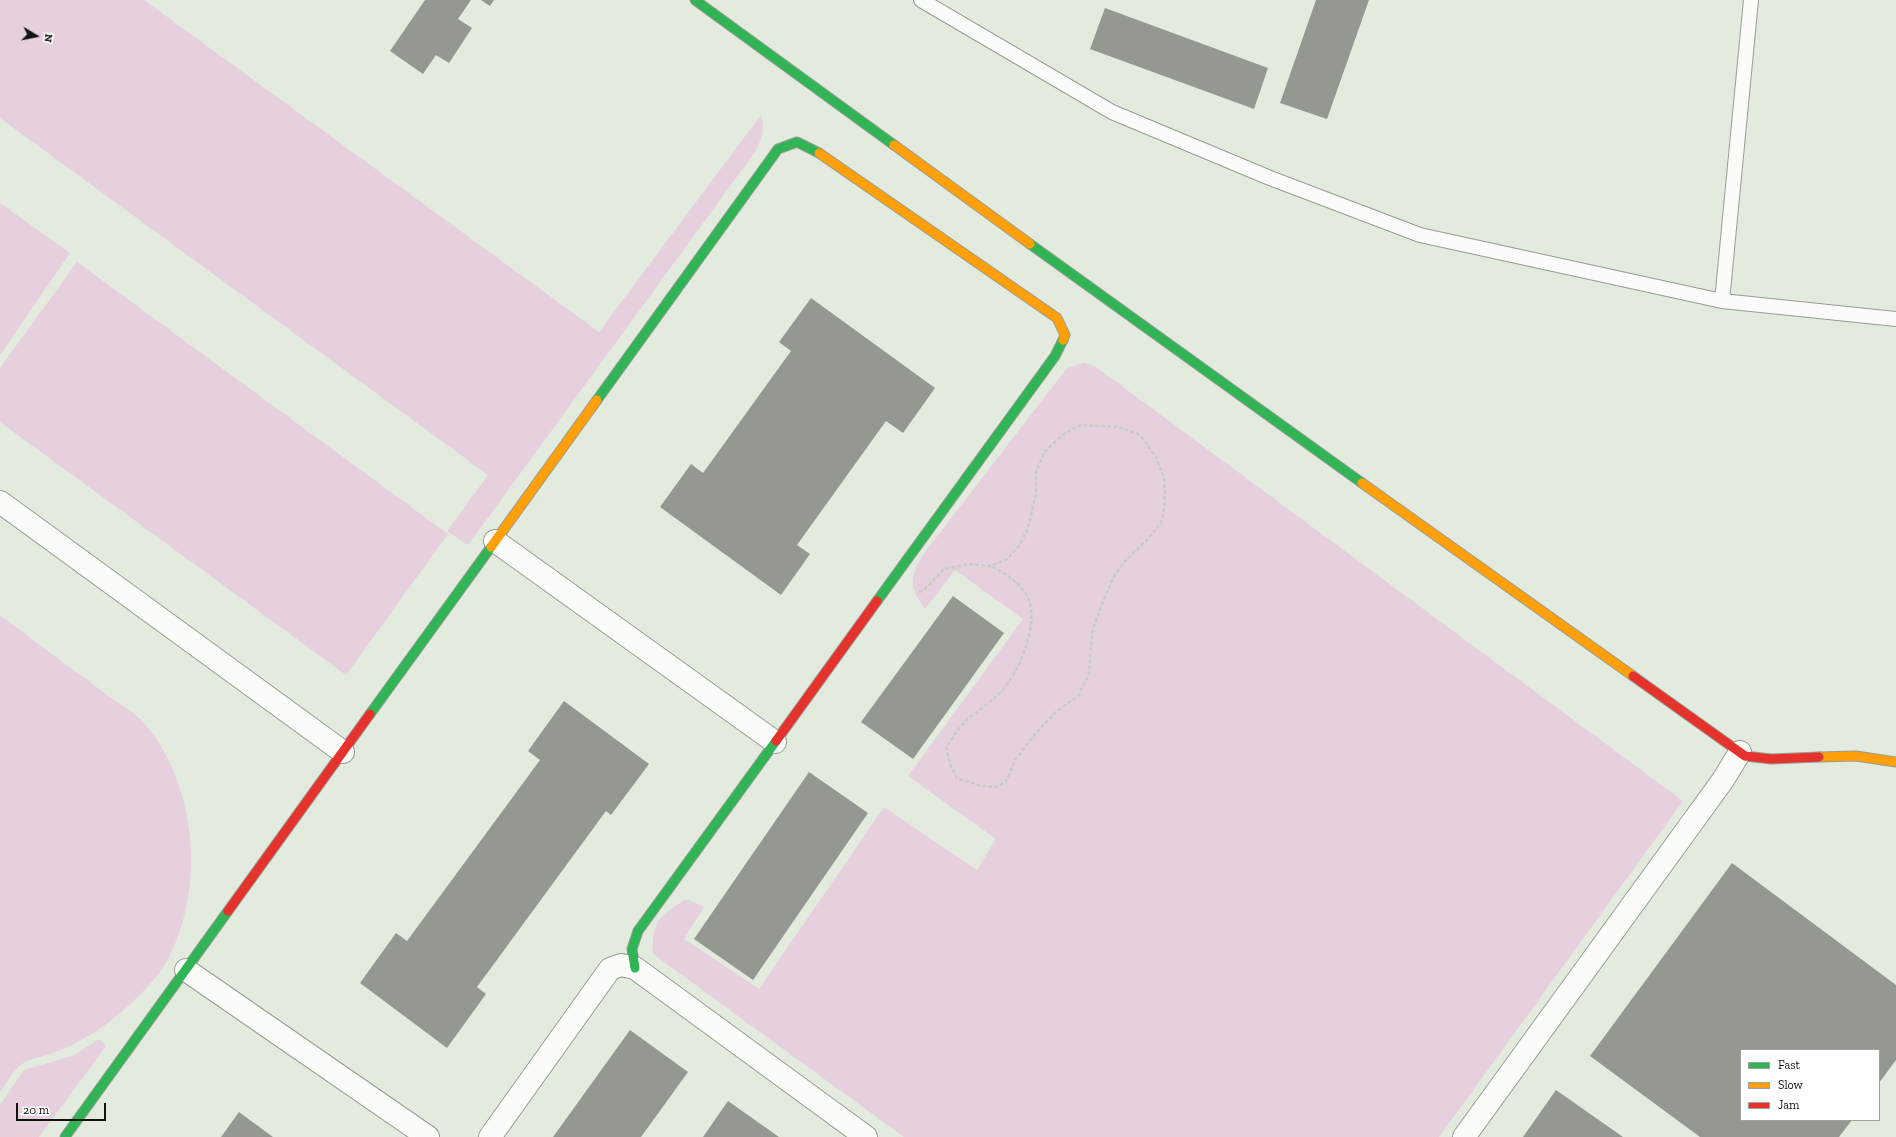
<!DOCTYPE html>
<style>
body{margin:0}
#map{position:relative;width:1896px;height:1137px;overflow:hidden;background:#e3eade;font-family:"Zilla Slab",serif}
canvas{display:block}
.legend{position:absolute;left:1740px;top:1049px;width:140px;height:72px;box-sizing:border-box;background:#fff;border:1px solid #9fa19e;margin:0;padding:5px 7px;list-style:none;font-size:12px;color:#10140d}
.legend li{display:flex;align-items:center;gap:8px;height:20px}
.legend b{width:20px;border:1px solid #9fa19e}
.north{position:absolute;left:16px;top:16px;width:40px;height:40px;-webkit-text-stroke:3px #fff;paint-order:stroke;rotate:100deg;font-size:11px;font-weight:700;line-height:16px;text-align:center;color:#10140d}
.north::after{content:'';display:block;margin:auto;width:14px;height:18px;background:#10140d;clip-path:polygon(50% 0,100% 100%,50% 72%,0 100%)}
.scale{position:absolute;left:16px;top:1103px;width:90px;height:18px;box-sizing:border-box;border:2px solid #10140d;border-top:0;padding-left:5px;font-size:12px;line-height:14px;white-space:nowrap;color:#10140d;-webkit-text-stroke:3px #fff;paint-order:stroke}
</style>
<div id="map">
<canvas width="1896" height="1137"></canvas>
<ul class="legend">
<li><b style="height:5px;background:#30b455"></b>Fast</li>
<li><b style="height:5px;background:#ff9f0a"></b>Slow</li>
<li><b style="height:5px;background:#e5322d"></b>Jam</li>
</ul>
<div class="north">N</div>
<div class="scale">20 m</div>
</div>
<script>
const c = document.querySelector('canvas').getContext('2d');
c.lineJoin = 'round';
function paint(path, color) {
  c.fillStyle = color;
  c.fill(path, 'evenodd');
}
function strokePath(path, color, width, dash) {
  c.strokeStyle = color;
  c.lineWidth = width;
  c.lineCap = dash ? 'butt' : 'round';
  c.setLineDash(dash || []);
  c.stroke(path);
}
paint(new Path2D(`
 M0,0H144L599,332L761,115C765,130 762,139 755,152L468,545L447,531L488,475L0,118Z
 M0,203L70,253L0,355Z
 M77,262L448,534L346,675L0,422V368Z
 M1085,363L1096,367L1683,801L1439,1137H904L653,954C651,921 661,915 686,899L704,907L684,939L759,989L884,807L977,870L996,839L908,776L1023,619L955,570L925,609C909,586 909,580 922,556L1067,368Z
 M0,615C34,641 68,666 102,691C115,701 133,711 144,723C198,786 206,891 166,963C156,979 141,994 127,1007C105,1027 80,1043 53,1053C44,1057 29,1058 22,1064C14,1069 6,1085 0,1092Z
 M99,1039L106,1046L39,1137H0V1105L24,1070L75,1055Z`), '#e6d0dd');
paint(new Path2D(`
 M425,0H471L458,19L472,28L449,63L436,55L423,74L390,51Z
 M481,0H494L490,6Z
 M1316,0H1369L1327,119L1280,103Z
 M1105,8L1268,68L1254,109L1090,49Z
 M811,298L935,388L903,433L886,421L797,545L810,554L781,595L660,507L691,464L703,473L791,351L779,342Z
 M953,596L1004,633L913,759L861,722Z
 M564,701L649,764L611,815L606,811L477,987L486,994L447,1048L360,983L396,933L407,941L540,760L528,751Z
 M809,772L868,813L753,980L694,939Z
 M1732,863L1896,985V1060L1879,1083V1050H1741V1120H1852L1839,1137H1700L1590,1056Z
 M630,1030L688,1072L641,1137H553Z
 M1556,1090L1623,1137H1523Z
 M728,1101L779,1137H703Z
 M239,1112L273,1137H221Z`), '#939990');
const lane = new Path2D(`
 M921,0L1112,112L1270,178L1420,235L1722,301L1896,319
 M1722,301L1751,0`);
const street = new Path2D(`
 M0,502L343,752
 M495,541L775,742
 M186,970L428,1137
 M490,1137L610,969L621,965L635,968L866,1137
 M1464,1137L1723,780L1740,752`);
const fast = new Path2D(`
 M695,0L894,145
 M1030,244L1362,483
 M597,400L778,149L797,142L819,153
 M877,601L1055,356L1063,340
 M370,714L491,547
 M635,968L632,949L638,931L776,741
 M65,1137L228,911`);
const slow = new Path2D(`
 M894,145L1030,244
 M819,153L1057,318L1065,335L1063,340
 M1362,483L1633,676
 M491,547L597,400
 M1819,757L1856,756L1896,762`);
const jam = new Path2D(`
 M1633,676L1745,756L1771,759L1819,757
 M776,741L877,601
 M228,911L370,714`);
strokePath(lane, '#989c94', 16);
strokePath(street, '#989c94', 24);
strokePath(fast, '#989c94', 11);
strokePath(slow, '#989c94', 11);
strokePath(jam, '#989c94', 11);
strokePath(new Path2D(`
 M919,592L924,590L944,569L969,564L991,566L1007,559L1019,546L1028,528L1036,493V472L1045,451L1065,433L1081,425L1119,427L1140,435L1156,457L1164,478L1165,503L1161,523L1146,541L1125,561L1115,574L1102,604L1092,633L1089,674L1078,696L1056,712L1036,733L1016,759L1006,781L996,787L981,786L957,778L950,764L946,747C953,738 959,727 967,720C977,711 990,703 1000,693C1019,673 1042,620 1026,594C1017,580 1005,574 991,566`), '#c9cbc7', 2.5, [4, 2]);
strokePath(lane, '#fbfcfa', 14);
strokePath(street, '#fbfcfa', 22);
strokePath(fast, '#30b455', 9);
strokePath(slow, '#ff9f0a', 9);
strokePath(jam, '#e5322d', 9);
</script>
